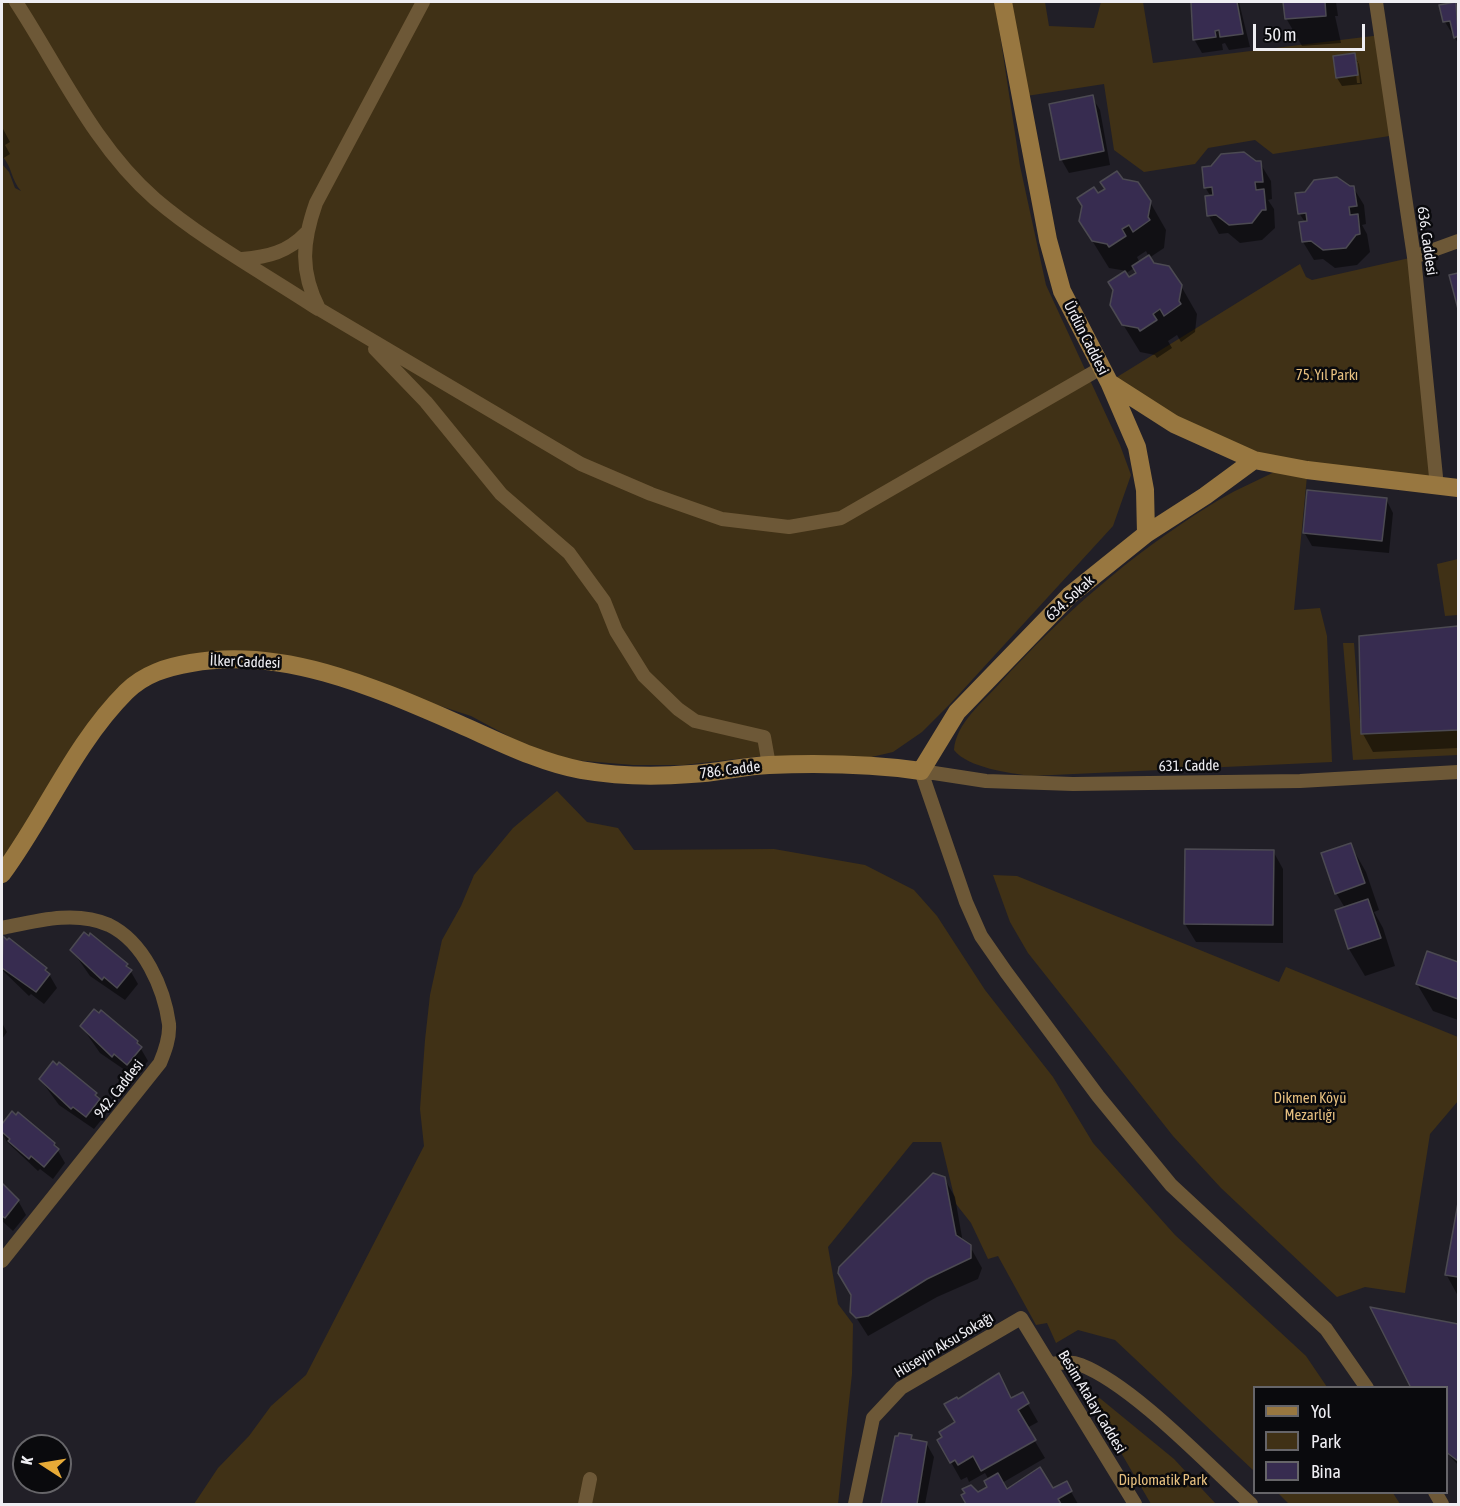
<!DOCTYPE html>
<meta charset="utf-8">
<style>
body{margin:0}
#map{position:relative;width:1460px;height:1506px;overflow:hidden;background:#211f27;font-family:"Asap Condensed",sans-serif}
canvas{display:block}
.frame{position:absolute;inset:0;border:3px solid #efeef3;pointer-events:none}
.legend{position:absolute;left:1253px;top:1386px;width:195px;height:108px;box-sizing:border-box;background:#0a0a0d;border:2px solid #666569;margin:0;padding:8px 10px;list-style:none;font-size:18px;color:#efeef3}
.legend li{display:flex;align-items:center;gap:12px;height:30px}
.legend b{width:30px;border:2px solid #666569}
.north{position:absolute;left:12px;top:1434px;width:60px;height:60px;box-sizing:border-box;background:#0a0a0d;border:2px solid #666569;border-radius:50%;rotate:282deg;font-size:16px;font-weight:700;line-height:24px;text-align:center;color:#efeef3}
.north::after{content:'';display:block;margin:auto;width:21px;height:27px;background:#e8ab37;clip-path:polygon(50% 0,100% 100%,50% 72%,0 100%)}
.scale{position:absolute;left:1253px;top:24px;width:112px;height:27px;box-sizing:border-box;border:3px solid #efeef3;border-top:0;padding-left:8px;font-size:18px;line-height:21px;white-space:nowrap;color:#efeef3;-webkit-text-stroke:4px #0a0a0d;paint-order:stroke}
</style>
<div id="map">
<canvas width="1460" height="1506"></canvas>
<div class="frame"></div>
<ul class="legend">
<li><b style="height:8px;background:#987740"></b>Yol</li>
<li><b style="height:16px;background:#403116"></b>Park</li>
<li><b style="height:16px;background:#372c50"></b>Bina</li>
</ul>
<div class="north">K</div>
<div class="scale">50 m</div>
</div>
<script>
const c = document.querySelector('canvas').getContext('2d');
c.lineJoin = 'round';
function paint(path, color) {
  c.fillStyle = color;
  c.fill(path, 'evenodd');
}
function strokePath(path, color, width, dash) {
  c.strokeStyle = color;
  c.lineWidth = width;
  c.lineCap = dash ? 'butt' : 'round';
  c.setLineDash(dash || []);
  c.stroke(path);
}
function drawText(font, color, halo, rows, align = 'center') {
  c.font = font + ' "Asap Condensed",sans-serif';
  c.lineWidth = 5;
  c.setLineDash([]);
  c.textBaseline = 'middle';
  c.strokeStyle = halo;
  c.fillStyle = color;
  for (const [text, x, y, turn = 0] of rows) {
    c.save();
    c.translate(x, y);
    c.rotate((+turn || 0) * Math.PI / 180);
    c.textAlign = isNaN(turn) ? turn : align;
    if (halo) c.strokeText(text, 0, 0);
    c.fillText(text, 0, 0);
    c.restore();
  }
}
paint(new Path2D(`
 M2,2H995L1020,166L1046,285L1120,445L1131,475L1113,526L950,704L922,732L893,752L863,759L762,756L684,765H633L573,760L532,749L471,716L302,661L146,674L2,866V164L9,172L15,188L21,191C11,180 12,166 2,156Z
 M1003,2H1045L1049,26L1094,28L1101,2H1143L1153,63L1381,35L1396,135L1273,154L1255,140L1208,148L1195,164L1144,172L1114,150L1104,84L1020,97Z
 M1414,257L1437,487L1254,460L1109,382L1300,264L1306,277L1312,280Z
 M1278,470L1307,476L1294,610L1320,608L1327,636L1332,762L1031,776C1010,773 968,768 954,750C956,723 983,702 1000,683C1062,615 1130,555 1209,506C1230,492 1255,482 1278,470Z
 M1458,559V615L1445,616L1437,564Z
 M1343,643H1354L1361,734L1458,730V755L1353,760Z
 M557,791L587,822L618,828L634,850L774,849L865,865L914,890L937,916L985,990L1053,1077L1093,1143L1175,1235L1306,1356L1327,1387L1254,1388V1471L1115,1340L1078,1330L1056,1343L1047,1323L1036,1325L998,1256L988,1259L971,1223L956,1204L941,1142H913L828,1247L838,1304L853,1324L852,1374L838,1504H194L218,1468L249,1436L271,1406L306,1375L424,1146L420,1109L425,1040L430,995L442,940L461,906L474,875L513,828Z
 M993,875L1017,876L1279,982L1286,967L1458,1037V1101L1430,1134L1405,1293L1365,1287L1337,1297L1221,1188L1173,1136L1028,953L1010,922Z
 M1096,1395L1174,1459L1216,1504H1151L1089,1398Z
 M1278,1493H1393L1400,1504H1289Z`), '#403116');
paint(new Path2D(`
 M1192,2H1239L1250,47L1229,50L1225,43L1222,44L1223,50L1202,53L1194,39Z
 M1284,2H1336L1338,16H1335L1341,43L1302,46L1286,18Z
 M1455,2L1458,8V43L1445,22L1440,6Z
 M1354,55L1359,64L1362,84L1342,86L1337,78ZM1355,62H1358L1360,83H1357Z
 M1092,97L1100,110L1110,165L1069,173L1061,159Z
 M2,127L10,142L5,145L10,154L2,159Z
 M1256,163H1260L1271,181L1272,199L1268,200L1274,209L1275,228L1262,240L1240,243L1228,233L1219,234L1209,216L1211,197L1205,187Z
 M1122,180L1150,202L1166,230L1164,248L1149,258L1181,286L1197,314L1195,332L1181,342L1177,335L1168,341L1172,348L1157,358L1155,355L1140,352L1111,305L1114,291L1110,283L1127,271L1109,268L1080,221L1098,195ZM1146,251L1149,257L1140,263L1137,257ZM1134,268L1137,274L1129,279L1125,274Z
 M1353,187L1364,205L1366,224L1362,225L1367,234L1370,252L1357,265L1335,268L1323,259L1314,260L1303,242L1305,222L1299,213Z
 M1386,499L1393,513L1389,553L1312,546L1304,532Z
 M1458,628V748L1373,752L1363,734L1360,638Z
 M1350,844L1366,872L1379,910L1374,912L1383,928L1395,966L1365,976L1349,949L1336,911L1345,908L1336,893Z
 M1186,851H1273L1283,869V943L1196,942L1185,924Z
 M3,938L46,969L57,988L44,1004L31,994L29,996L2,970Z
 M72,950L127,965L138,984L125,1000L90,976Z
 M1428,953L1458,963V1020L1433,1011L1417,984Z
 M2,1023L7,1032L2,1039Z
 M82,1027L137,1042L148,1061L135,1077L100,1053Z
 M40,1079L95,1094L106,1114L94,1129L59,1105Z
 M12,1113L54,1144L65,1163L53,1179L40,1169L38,1171L7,1142L2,1133V1126Z
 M938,1175L944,1178L955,1197L963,1243L972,1250L982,1268L978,1279L937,1297L868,1336L852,1311V1295L843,1265L929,1176Z
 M2,1185L15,1195L26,1215L13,1231L2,1221Z
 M1458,1211V1296L1446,1274Z
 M1373,1309L1458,1325V1465L1446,1452V1388Z
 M1022,1394L1038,1422L1027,1428L1045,1458L1002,1483L1007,1491L1052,1490L1066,1483L1078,1504H968L963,1496L978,1494L989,1488V1480L985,1473L969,1482L967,1477L961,1480L939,1441Z
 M896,1437H911L913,1441L926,1443L934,1457L925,1504H882Z`), '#0007');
const building = new Path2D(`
 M1191,2H1237L1243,34L1220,37L1219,30L1215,31L1216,37L1193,40Z
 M1283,2H1325L1326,16L1285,19Z
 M1456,2L1458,36L1454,38L1450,21L1443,22L1439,5Z
 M1355,53L1358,75L1336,78L1333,56Z
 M1093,95L1104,151L1060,160L1049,104Z
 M1244,152L1256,161H1261L1263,182H1255L1256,190L1264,189L1266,210H1262L1252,223L1229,225L1216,215L1207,216L1205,196L1213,195L1212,187L1204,188L1202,167L1211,166L1221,154Z
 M1117,171L1123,179L1138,182L1151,201L1148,217L1150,220L1133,232L1129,225L1122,229L1126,236L1109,247L1107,244L1092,241L1079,221L1082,206L1077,198L1094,187L1098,193L1105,189L1100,182Z
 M1337,177L1350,186H1354L1357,206L1349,207L1350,215L1358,214L1360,234L1356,235L1346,248L1323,250L1311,241L1302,242L1299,222L1307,221L1306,213L1298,214L1295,193L1305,192L1314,180Z
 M1149,255L1154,263L1169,266L1182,285L1179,301L1181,304L1164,316L1160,309L1153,314L1157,320L1140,331L1138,328L1122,325L1110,305L1113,290L1108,282L1125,271L1129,277L1136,273L1132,266Z
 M1458,273V309L1449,275Z
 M1307,490L1387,498L1382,541L1303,533Z
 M1458,626V730L1361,734L1359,636Z
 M1351,843L1365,883L1335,894L1321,853Z
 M1185,849L1274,850L1273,925L1184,924Z
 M1368,899L1381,938L1348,949L1335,910Z
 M84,932L89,936L90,933L128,964L126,966L132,970L117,988L104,977L102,980L70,950Z
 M3,936L7,940L9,938L47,968L45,970L50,974L36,992L2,968Z
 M1427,951L1458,962V999L1416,984Z
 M94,1009L99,1013L101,1010L138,1041L137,1043L142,1047L127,1065L114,1054L112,1057L80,1026Z
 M53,1061L57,1065L59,1062L97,1093L95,1095L100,1099L86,1117L73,1107L71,1109L39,1079Z
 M12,1111L16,1115L18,1112L55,1143L54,1145L59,1149L44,1167L31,1156L29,1159L8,1141L10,1139L2,1132V1124Z
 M933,1173L945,1177L956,1235L971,1245V1258L927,1279L868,1316L856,1318L850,1312L851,1295L838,1273L839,1267Z
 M2,1183L19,1200L5,1218L2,1216Z
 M1458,1203V1277L1445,1275Z
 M1370,1307L1458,1324V1461L1446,1452V1388H1411Z
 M999,1373L1011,1398L1023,1392L1029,1403L1018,1410L1036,1440L981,1471L973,1456L958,1465L955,1460L950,1463L937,1440L942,1437L939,1432L955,1422L944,1404L957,1397L958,1399Z
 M899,1433L912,1435L911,1439L927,1442L917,1504H881L895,1436H898Z
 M1040,1467L1053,1488L1067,1481L1072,1491L1058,1499L1061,1504H966L961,1495L965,1493L962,1489L971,1485L978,1492L987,1487L984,1481L998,1473L1007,1489Z`);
paint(building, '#372c50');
strokePath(building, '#4c4a52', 1.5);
strokePath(new Path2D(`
 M16,2C59,68 94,146 155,199C203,240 265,274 318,309
 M423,2L316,203C302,243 300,271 319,309L581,464L651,494L722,519L789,527L841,518L1101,368
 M1376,2L1414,257L1437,487
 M1414,257L1458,241
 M242,259C268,257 288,252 306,233
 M375,349L426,402L501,494L569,553L604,601L616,631L644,676L678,709L695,721L764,737L769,765
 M921,771L966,902L981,936L1006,972L1098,1096L1171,1185L1326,1329L1367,1388
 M921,771L986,781L1073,784L1300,781L1458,772
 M2,928C36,921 75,910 109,925C144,942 164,988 169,1024C170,1038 165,1051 160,1063L2,1261
 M1049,1364C1061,1363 1070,1361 1081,1365C1133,1385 1208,1465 1251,1504
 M1435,1492L1442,1504
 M585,1504L590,1479
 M855,1504L873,1418L901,1388L1021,1318L1135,1504`), '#6d5837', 14);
strokePath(new Path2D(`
 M1003,2L1048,240L1062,291L1109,382L1137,447L1145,490L1146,534
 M1110,383L1174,424L1254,460L1307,470L1458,488
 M2,874C45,816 74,744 126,692C144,674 167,667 191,663C283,646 376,688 459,724C498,741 538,762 581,770C616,776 656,777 691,774C717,773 743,766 769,765C820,763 872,764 921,771L957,712L1070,595L1146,534L1205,496L1254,460`), '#987740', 18);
drawText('15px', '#efeef3', '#0a0a0d', [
 ["636. Caddesi",1427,241,82],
 ["Ürdün Caddesi",1086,338,63],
 ["634. Sokak",1070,598,-42],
 ["İlker Caddesi",245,662,2],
 ["631. Cadde",1189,766,-1],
 ["786. Cadde",730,770,-7],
 ["942. Caddesi",119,1089,-52],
 ["Hüseyin Aksu Sokağı",944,1345,-31],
 ["Besim Atalay Caddesi",1092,1402,59]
]);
drawText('15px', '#e6bf7f', '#0a0a0d', [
 ["75. Yıl Parkı",1327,375],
 ["Dikmen Köyü",1310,1098],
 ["Mezarlığı",1310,1115],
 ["Diplomatik Park",1163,1480]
]);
</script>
